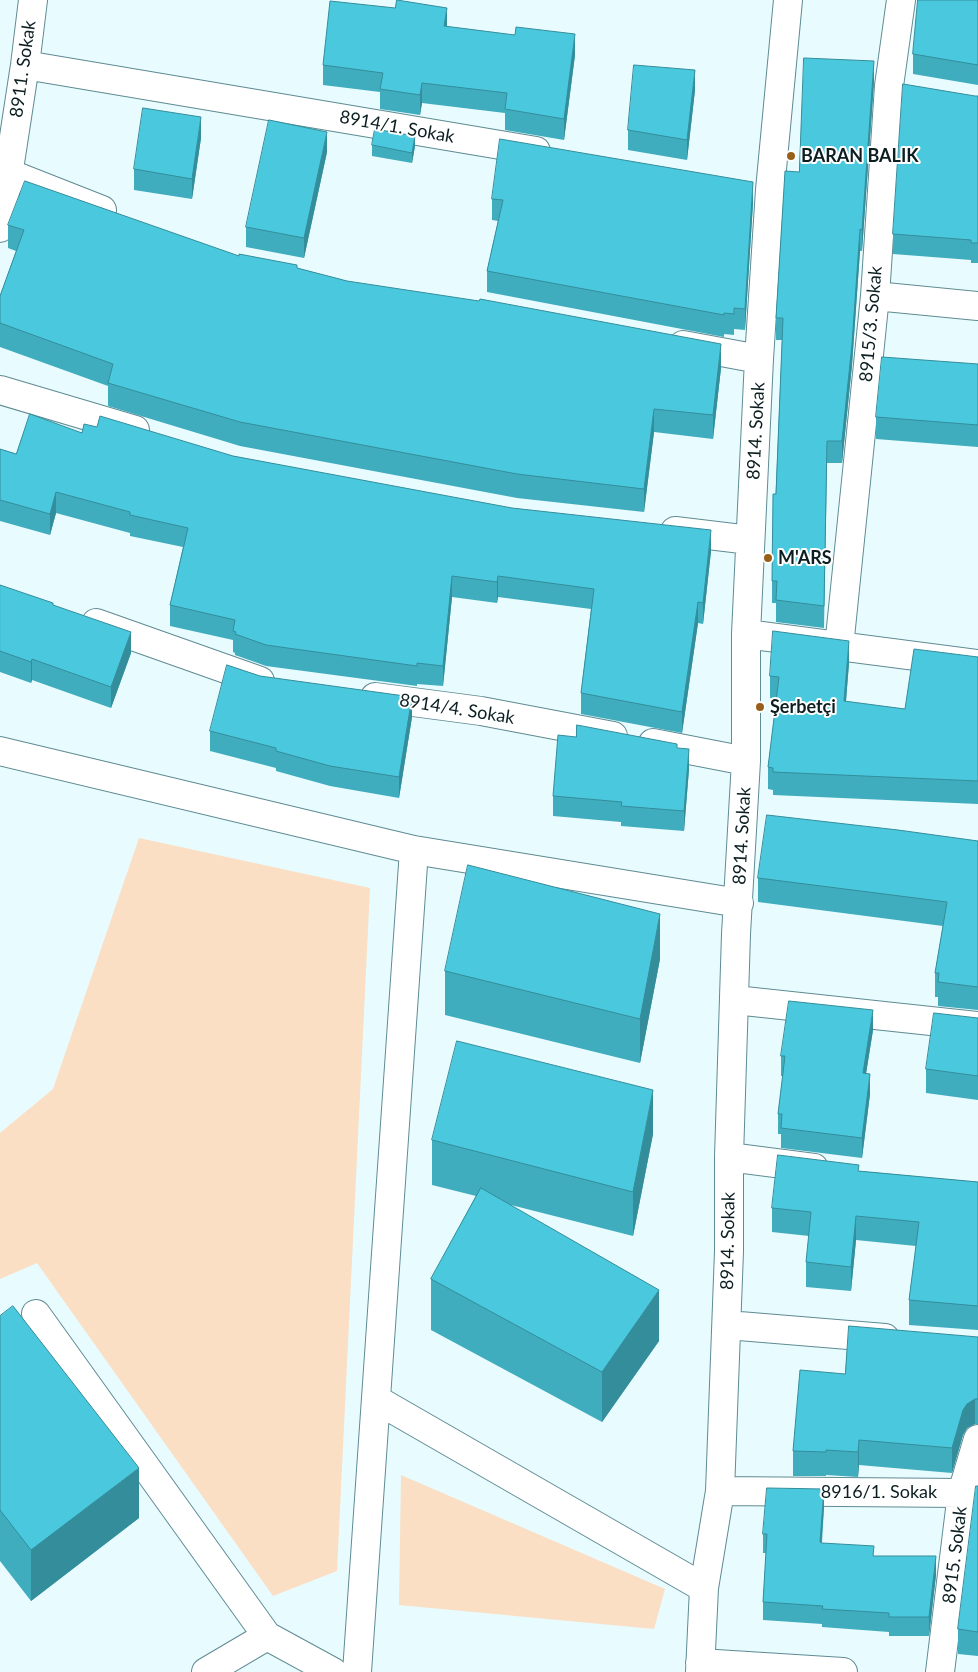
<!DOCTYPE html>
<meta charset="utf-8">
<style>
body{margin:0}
canvas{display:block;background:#e8fbfe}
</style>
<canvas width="978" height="1672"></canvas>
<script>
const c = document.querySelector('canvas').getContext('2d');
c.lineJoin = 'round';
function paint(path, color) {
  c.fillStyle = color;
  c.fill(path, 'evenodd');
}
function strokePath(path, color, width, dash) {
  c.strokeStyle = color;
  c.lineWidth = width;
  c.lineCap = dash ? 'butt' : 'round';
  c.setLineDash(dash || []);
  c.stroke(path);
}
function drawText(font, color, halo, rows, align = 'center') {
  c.font = font + ' Lato,sans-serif';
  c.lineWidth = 4;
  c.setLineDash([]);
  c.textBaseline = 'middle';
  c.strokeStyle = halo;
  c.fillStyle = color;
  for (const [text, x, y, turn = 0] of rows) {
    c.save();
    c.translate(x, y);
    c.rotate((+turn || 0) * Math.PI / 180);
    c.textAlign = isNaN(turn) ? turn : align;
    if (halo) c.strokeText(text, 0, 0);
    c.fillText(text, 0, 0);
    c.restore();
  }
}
paint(new Path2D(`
 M139,838L370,888L337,1571L273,1596L37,1263L0,1279V1133L53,1089Z
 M401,1475L665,1589L654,1629L399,1605Z`), '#fadfc5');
const minor = new Path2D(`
 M25,65L536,151
 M8,173L102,210
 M0,228L25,65L33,0
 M875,296L978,306
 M683,345L759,359
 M0,390L135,430
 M675,531L750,540
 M96,623L260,681
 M746,634L978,664
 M839,647L875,296L889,86L901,0
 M375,697L481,711L613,736
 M653,743L746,761
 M0,751L414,850L739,903
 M735,1000L978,1026
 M729,1157L814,1168
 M36,1314L267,1636
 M727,1325L885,1338
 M377,1400L704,1588
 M720,1491L962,1493L978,1495
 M700,1663L843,1672
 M206,1672L267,1636L333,1672
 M357,1672L414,850
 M700,1672L704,1588L720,1491L729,1251V1157L736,934L746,761V634L759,359L770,190L788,0
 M940,1672L962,1493L978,1439`);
strokePath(minor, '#5f8b93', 30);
strokePath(minor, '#fff', 28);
paint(new Path2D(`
 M918,0H978V85L913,74V54Z
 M447,27L575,55L564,140L505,130V113L422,103L420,115L380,109V92L323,85V65Z
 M874,82L862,251H860L852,365L842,463H827L824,628L776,622V603H772V581L782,340H776V318L799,172Z
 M695,90L687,160L628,150V130Z
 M975,96H978V263H971V260L893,254V234Z
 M201,138L192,199L134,190V169Z
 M372,145L415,146L412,163L372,156Z
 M327,152L304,258L246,247V227Z
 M492,199L753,203L745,330L734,329V335L724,334V337L487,292V271L498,221L492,220Z
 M8,225L239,256L297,268L347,281L721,368L713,439L654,432L644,512L517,498L240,446L108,406V386L0,347V296L16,251L8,248Z
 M978,364V447L876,439V417Z
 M97,427L233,456L711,551L703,624L698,623L682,733L581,714V693L591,609L498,597L497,603L452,597L443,686L417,684V686L266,666L235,655V653L233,652V640L170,626V605L183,547L130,536V533L56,513L50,535L0,521V449L16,454Z
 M0,585L53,605L131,653L111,708L32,680L31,683L0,672Z
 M976,657H978V804L773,795V790L768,789V767L777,699L770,698V676L849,663L846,702L905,709Z
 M260,676L412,717L399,798L330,786L276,771V768L210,751V731Z
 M677,748L689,769L684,831L621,826V822L553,816V796Z
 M978,841V1010L938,1006V997H935V973L943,926L758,902V878Z
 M660,959L640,1063L445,1015V971Z
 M978,1018V1100L926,1093V1069Z
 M873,1030L866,1073L870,1094L862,1158L781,1148V1134H778V1114L783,1076H781V1056Z
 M653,1134L633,1236L511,1205L659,1341L602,1422L431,1330V1279L476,1196L432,1185V1140Z
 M859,1171L978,1182V1330L909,1325V1300L916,1246L856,1240L851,1291L806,1287V1262L809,1236L772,1232V1208Z
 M0,1316L139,1518L31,1601L0,1561Z
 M978,1337V1424H975L967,1428L963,1435L952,1473L859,1465L858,1477L826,1475V1476H793V1451L845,1374Z
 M978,1486V1656L958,1654V1629Z
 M824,1507L822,1543L874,1556L936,1575L929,1636H889V1632L822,1627V1624L763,1620V1602L766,1553H763V1534Z`), '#40adbf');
paint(new Path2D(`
 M447,8V28L444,26Z
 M575,34V55L564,140V119Z
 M874,61V82L862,251V230Z
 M695,70V90L687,160V140Z
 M422,83V103L420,115V95Z
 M201,117V138L192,199V179Z
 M327,132V152L304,258V238Z
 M415,136V146L412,163V153Z
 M753,182V203L745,330V309Z
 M860,229V251L852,365L842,463V441Z
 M721,344V368L713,439V415Z
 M654,409V432L644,512V489Z
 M56,492V513L50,535V514Z
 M711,530V551L703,624V603Z
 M452,576V597L443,686V666Z
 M498,576V597L497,603V582Z
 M698,602V623L682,733V712Z
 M131,632V653L111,708V687Z
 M849,641V663L844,724V701Z
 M32,659V680L31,683V662Z
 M412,697V717L399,798V777Z
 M689,749V769L684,831V811Z
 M660,914V959L640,1063V1019Z
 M873,1010V1030L863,1093V1073Z
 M870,1074V1094L862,1158V1138Z
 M653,1090V1134L633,1236V1192Z
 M856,1216V1240L851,1291V1267Z
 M659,1290V1341L602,1422V1372Z
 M975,1399V1424L967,1428L963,1435L952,1473V1448L963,1410L967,1404Z
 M859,1440V1465L858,1477V1452Z
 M139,1468V1518L31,1601V1550Z
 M824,1489V1507L820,1560V1542Z
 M936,1556V1575L929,1636V1617Z`), '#348d9b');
const building = new Path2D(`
 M397,0L447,8L444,26L515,35L516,27L575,34L564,119L505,109L507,93L422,83L420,95L380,89L383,73L323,65L330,1L395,8Z
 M918,0H978V65L913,54Z
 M804,58L874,61L862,230L860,229L852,344L842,441H827L824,606L776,600L777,581H772L773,494H776L783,318H776L785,171L799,172Z
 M634,65L695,70L687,140L628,130Z
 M903,84L975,96H978V243H971V240L893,234Z
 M143,108L201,117L192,179L134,169Z
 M269,120L327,132L304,238L246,227Z
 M375,129L415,136L412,153L372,145Z
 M500,139L753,182L745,309L734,308V314L724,313V315L487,271L503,200L492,199Z
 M25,181L239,256V254L297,265V268L347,281L479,301L480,299L721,344L713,415L654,409L644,489L517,474L240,422L108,383L113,364L0,323V296L24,230L8,225Z
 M882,357L978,364V425L876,417Z
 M30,414L82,433L84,424L97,427L100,416L233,456L512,508L711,530L703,603L698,602L682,712L581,693L594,589L498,576L497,582L452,576L443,666L417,663V666L266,645L235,634L236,632L233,631L235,620L170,605L188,528L130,515V512L56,492L50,514L0,500V449L16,454Z
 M0,585L53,603V605L131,632L111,687L32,659L31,662L0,651Z
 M773,631L849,641L844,701L905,709L914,649L978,657V781L773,772V768L768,767L779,677L770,676Z
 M227,665L260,676L412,697L399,777L330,766L276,751V748L210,731Z
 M577,725L677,744V748L689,749L684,811L621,806L622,802L553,796L558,735L576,737Z
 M767,815L898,830L978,841V987L938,982L939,973H935L947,902L758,878Z
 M468,865L660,914L640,1019L445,971Z
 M789,1001L873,1010L863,1073L870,1074L862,1138L781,1128L782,1114H778L785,1056H781Z
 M934,1013L978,1018V1076L926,1069Z
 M457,1041L653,1090L633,1192L432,1140Z
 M778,1155L859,1165L858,1171L978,1182V1306L909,1300L919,1222L856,1216L851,1267L806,1262L811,1212L772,1208Z
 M481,1188L659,1290L602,1372L431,1279Z
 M13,1306L139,1468L31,1550L0,1510V1316Z
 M849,1326L978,1337V1399H975L967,1404L963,1410L952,1448L859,1440L858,1452L826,1450V1452L793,1451L800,1370L845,1374Z
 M976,1486H978V1632L958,1629Z
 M767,1488L824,1489L820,1542L822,1543L874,1546L873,1556H936L929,1617H889V1613L822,1609L823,1606L763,1602L767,1534H763Z`);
paint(building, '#4ac9de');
strokePath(building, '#348d9b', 1);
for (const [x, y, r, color] of [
 [791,156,5,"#985f1b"],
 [768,558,5,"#985f1b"],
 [760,707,5,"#985f1b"]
]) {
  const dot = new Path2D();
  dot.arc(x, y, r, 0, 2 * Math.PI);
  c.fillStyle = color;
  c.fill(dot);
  strokePath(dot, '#fff', 2);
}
drawText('18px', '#0c1e21', '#fff', [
 ["8911. Sokak",23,69,-82],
 ["8914/1. Sokak",397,127,10],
 ["8915/3. Sokak",871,324,-85],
 ["8914. Sokak",756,431,-87],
 ["8914/4. Sokak",457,709,9],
 ["8914. Sokak",742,836,-87],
 ["8914. Sokak",728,1241,-89],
 ["8916/1. Sokak",879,1492],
 ["8915. Sokak",955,1555,-83]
]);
drawText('bold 18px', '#0c1e21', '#fff', [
 ["BARAN BALIK",801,156],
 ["M'ARS",778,558],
 ["Şerbetçi",770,707]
], 'left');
</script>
